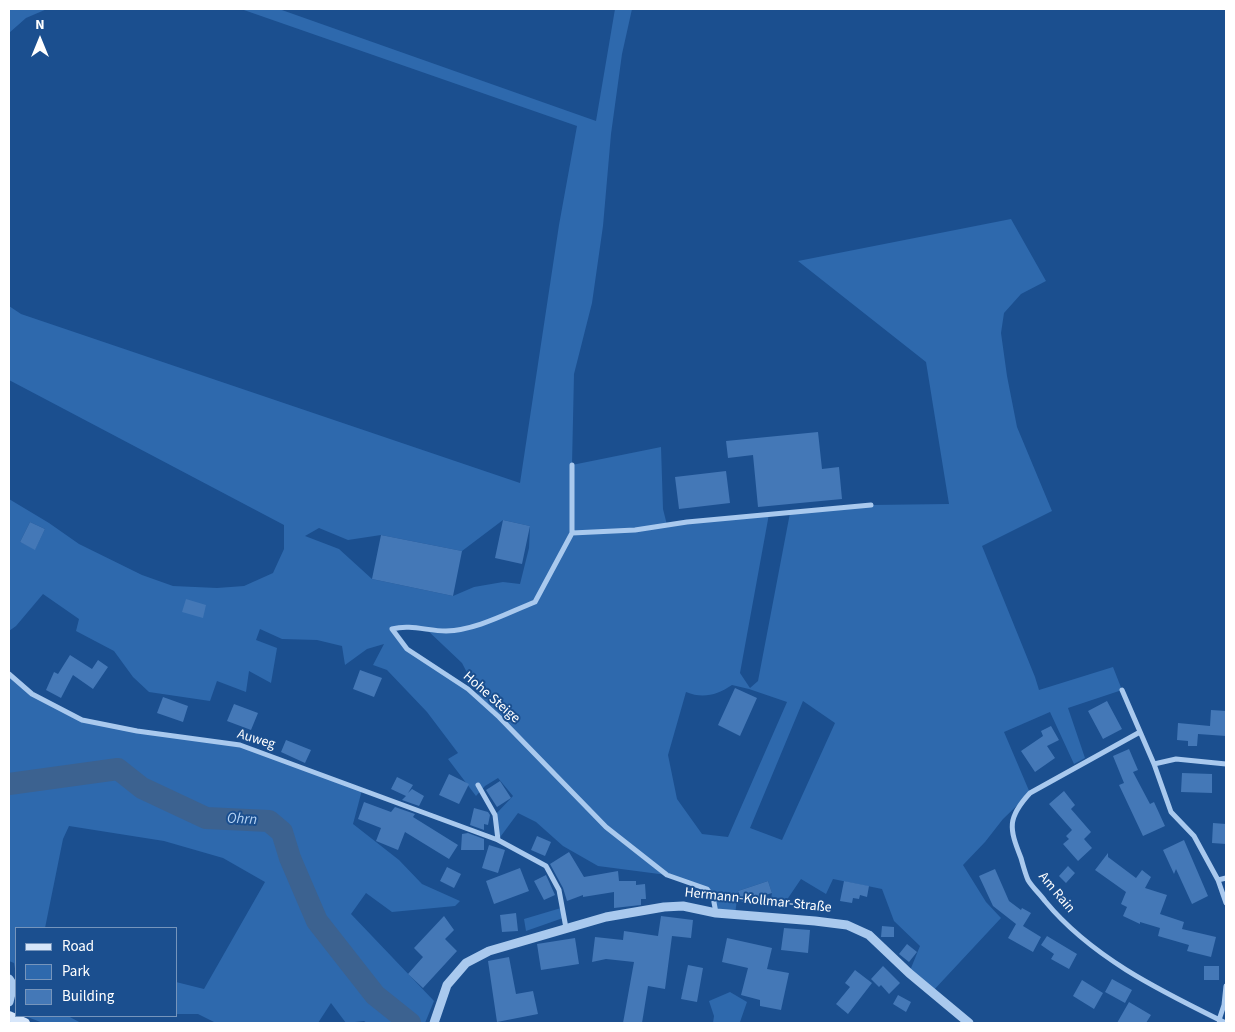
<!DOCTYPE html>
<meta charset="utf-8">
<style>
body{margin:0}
#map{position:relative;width:1235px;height:1032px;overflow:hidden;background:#1b4f8f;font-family:"Source Sans 3",sans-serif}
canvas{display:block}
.frame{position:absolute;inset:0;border:10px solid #fff;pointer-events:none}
.legend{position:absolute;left:15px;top:927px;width:162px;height:90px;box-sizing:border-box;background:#1b4f8f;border:1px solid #7695bc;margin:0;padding:6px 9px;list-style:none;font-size:15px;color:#fff}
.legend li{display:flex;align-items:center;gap:10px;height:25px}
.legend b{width:25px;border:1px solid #7695bc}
.north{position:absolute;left:15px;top:15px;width:50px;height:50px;-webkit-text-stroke:4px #1b4f8f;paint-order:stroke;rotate:0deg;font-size:14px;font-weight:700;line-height:20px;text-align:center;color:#fff}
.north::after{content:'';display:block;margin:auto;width:18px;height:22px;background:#fff;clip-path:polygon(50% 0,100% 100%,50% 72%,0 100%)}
</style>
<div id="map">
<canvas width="1235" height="1032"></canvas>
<div class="frame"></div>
<ul class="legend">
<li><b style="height:6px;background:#d6e6fa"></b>Road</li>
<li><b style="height:14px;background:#2e69ad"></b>Park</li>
<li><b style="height:14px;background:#4478b7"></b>Building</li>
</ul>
<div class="north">N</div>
</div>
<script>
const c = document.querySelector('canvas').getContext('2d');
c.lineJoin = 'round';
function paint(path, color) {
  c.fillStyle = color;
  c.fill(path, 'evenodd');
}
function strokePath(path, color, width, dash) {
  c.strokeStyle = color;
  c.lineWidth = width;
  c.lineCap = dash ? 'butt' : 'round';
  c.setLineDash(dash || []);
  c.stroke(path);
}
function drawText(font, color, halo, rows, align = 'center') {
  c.font = font + ' "Source Sans 3",sans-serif';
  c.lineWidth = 4;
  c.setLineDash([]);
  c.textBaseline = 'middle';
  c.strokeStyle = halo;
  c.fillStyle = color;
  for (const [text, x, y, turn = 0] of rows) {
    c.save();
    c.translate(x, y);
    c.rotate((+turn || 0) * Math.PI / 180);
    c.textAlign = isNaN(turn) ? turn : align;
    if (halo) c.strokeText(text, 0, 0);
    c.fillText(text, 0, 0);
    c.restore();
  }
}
paint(new Path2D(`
 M9,9H47L26,18L9,33Z
 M241,9H279L596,121L615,9H632L622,54L611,134L603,226L592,303L574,374L572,465L661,447L663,509L667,525L769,514L740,673L750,688L758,681L790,513L871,505L949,504L926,362L798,261L1011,219L1046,281L1021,294L1004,313L1001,333L1007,376L1017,427L1052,511L982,546L1035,677L1039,690L1113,667L1122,690L1068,708L1085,758L1074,764L1050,712L1004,732L1030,793L1003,819L985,842L963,865L986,902L1001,918L932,992L909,973L920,946L894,921L882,889L833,879L826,894L801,879L782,907L770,904L772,893L768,881L738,891L735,915L716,913L713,897L707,889L667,875L598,866L563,846L536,822L518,813L498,840L495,815L513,796L498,778L485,786L476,796L448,759L458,753L427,712L387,670L373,665L384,644L367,649L345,665L342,646L317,640L282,639L260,629L256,640L277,648L271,683L249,671L246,692L217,681L210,701L149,692L133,677L114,651L76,631L79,619L43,594L16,626L9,631V499L49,523L79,544L142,575L173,586L217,588L244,586L273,573L284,549V525L9,380V306L21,314L520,483L559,225L577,126ZM503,520L530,526L529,548L520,584L503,582L474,587L453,596L372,579L339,549L305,536L319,528L348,540L381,535L462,551ZM30,522L45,529L35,549L20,542ZM425,628L462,663L481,700L407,649L392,629ZM732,685L749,689L787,702L728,837L702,834L677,799L668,755L686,692C703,699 717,695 732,685ZM803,701L835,723L782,840L750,828Z
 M9,674L32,694L82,720L240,745L362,790L353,824L399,860L422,884L460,901L455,906L392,912L366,893L351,914L434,1001L425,1023H367L364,1021L346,1023L331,1003L318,1023H216L198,1014H176V982L204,989L265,882L223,858L164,841L69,826L63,839L45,928H16V974L14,963L9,961Z
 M561,908L563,918L526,931L524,919Z
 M730,992L747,1002L740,1022L742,1023H713L714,1016L709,1001Z
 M25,1016H68L81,1023H43Z`), '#2e69ad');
strokePath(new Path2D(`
 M9,784L118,769L142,788L206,818L269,821L282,832L290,858L317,921L375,995L410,1023`), '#3c6290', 22);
paint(new Path2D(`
 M818,432L822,469L839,467L842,499L758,507L753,455L728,458L726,441Z
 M726,471L730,503L679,509L675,477Z
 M503,520L530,526L522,564L495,558Z
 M30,522L45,529L35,550L20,542Z
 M381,535L462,551L453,596L372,579Z
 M186,599L206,605L203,618L182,612Z
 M70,655L92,669L98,660L108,667L93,689L73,675L61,698L46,690L54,672L58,674Z
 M360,670L382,678L374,697L353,689Z
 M735,688L757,698L740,736L718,725Z
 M163,697L188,706L183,722L157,713Z
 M1107,701L1122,729L1103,739L1088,711Z
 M234,704L258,713L251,730L227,721Z
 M1211,710L1226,711V736L1198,734L1197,746H1188V741L1177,740L1178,723L1210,726Z
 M1051,726L1059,740L1047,746L1055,758L1035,772L1021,751L1043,736L1041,731Z
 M286,740L311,750L305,763L281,752Z
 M1129,749L1138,770L1133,772L1150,804L1154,802L1165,826L1143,836L1119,785L1124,783L1113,756Z
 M1182,773L1212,774V793L1181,792Z
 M449,774L469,784L459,804L439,795Z
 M397,777L413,785L408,793L412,789L424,796L419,806L402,800L406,796L391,789Z
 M500,781L511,798L497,807L486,790Z
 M1064,791L1075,805L1071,809L1091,832L1084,839L1092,848L1078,861L1063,844L1069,839L1066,836L1072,830L1049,804Z
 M364,802L391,812L395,807L415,814L413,817L458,845L449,859L405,832L398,850L376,841L381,828L358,819Z
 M474,808L488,812L490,815L488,825L484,824V830L470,825Z
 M1213,823L1226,824V844L1212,843Z
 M468,833L484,839V850H461L462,834Z
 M537,836L551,842L545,856L531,850Z
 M1184,840L1208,896L1192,904L1176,869L1174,874L1163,850Z
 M489,845L505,850L498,873L482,868Z
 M569,852L584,877L618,871L619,881H636V885L645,884L646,899H641V905L614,908V892L583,897V895L567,901L563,888L550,864Z
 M1108,853V857L1136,878L1142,870L1151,877L1145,888L1167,895L1160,914L1184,922L1182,929L1216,937L1211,957L1187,951L1189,945L1158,936L1160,928L1140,922V924L1123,916L1127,907L1121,904L1126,892L1095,870Z
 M1068,866L1075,873L1066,883L1059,876Z
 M447,867L461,874L454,888L440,881Z
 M520,868L529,891L494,904L486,881Z
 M995,869L1009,901L1021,910L1022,908L1031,913L1023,926L1041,937L1033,952L1008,938L1016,924L993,906L979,876Z
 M546,875L555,895L544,900L534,881Z
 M768,881L772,893L742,902L738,891Z
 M844,881L869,886L867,897L860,895L859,899L853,898L852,903L840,901Z
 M516,913L518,931L502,932L500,915Z
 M444,916L454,930L445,939L457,951L423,988L408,974L423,957L414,948Z
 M661,916L693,920L691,938L672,936L665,989L648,986L642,1023H623L634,962L606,959L592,962L595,937L623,940L624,931L658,936Z
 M882,926L894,927V937H881Z
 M784,928L810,930L808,953L781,950Z
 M1047,936L1077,954L1069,969L1051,959L1054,954L1041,945Z
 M575,938L579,964L541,970L537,944Z
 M727,938L772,948L767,969L789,973L781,1010L760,1006V1000L741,995L748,968L722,962Z
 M907,944L917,952L909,962L899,954Z
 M509,957L516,994L533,991L538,1014L497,1022L488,961Z
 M688,965L703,968L697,1002L681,999Z
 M883,966L900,983L889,994L881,985L879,987L871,979Z
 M1204,966H1219V980H1204Z
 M855,970L872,983L848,1014L836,1004L850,987L845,983Z
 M1112,979L1132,990L1125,1003L1105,992Z
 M1082,980L1103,993L1094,1009L1073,996Z
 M898,995L911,1002L906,1012L893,1004Z
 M1129,1002L1151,1015L1146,1023H1117Z`), '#4478b7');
strokePath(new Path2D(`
 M572,465V533L535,602C507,613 477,630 446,631C428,631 410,624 392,629L407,649L468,689L499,717L606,827L667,875L707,889L713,897L716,913
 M572,533L635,530L687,522L871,505
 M9,674L32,694L82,720L137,731L240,745L498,840L546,866L559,890L566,928
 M1122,690L1154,764L1171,812L1194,836L1218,880L1226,903
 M1140,732L1030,793C1007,818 1009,828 1021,858C1023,865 1025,873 1028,880C1032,887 1040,894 1045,901C1092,958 1161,991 1226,1023
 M1154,764L1176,759L1226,764
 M478,785L495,815L498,840
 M1218,880L1226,878
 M1219,1020L1224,1005L1226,986`), '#a9c9ee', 5);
strokePath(new Path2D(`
 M9,979L13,985L9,1002
 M434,1023L447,985L466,963L489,951L606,917L664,907L683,906L716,913L815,921L847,925L869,935L909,973L969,1023`), '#a9c9ee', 9);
strokePath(new Path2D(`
 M9,1016L25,1023`), '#d6e6fa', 10);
drawText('14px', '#fff', '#1b4f8f', [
 ["Hohe Steige",491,698,41],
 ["Auweg",256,740,17],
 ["Am Rain",1056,893,50],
 ["Hermann-Kollmar-Straße",758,901,6]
]);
drawText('italic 15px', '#b5d3f5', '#1b4f8f', [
 ["Ohrn",242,820,3]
]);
</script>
